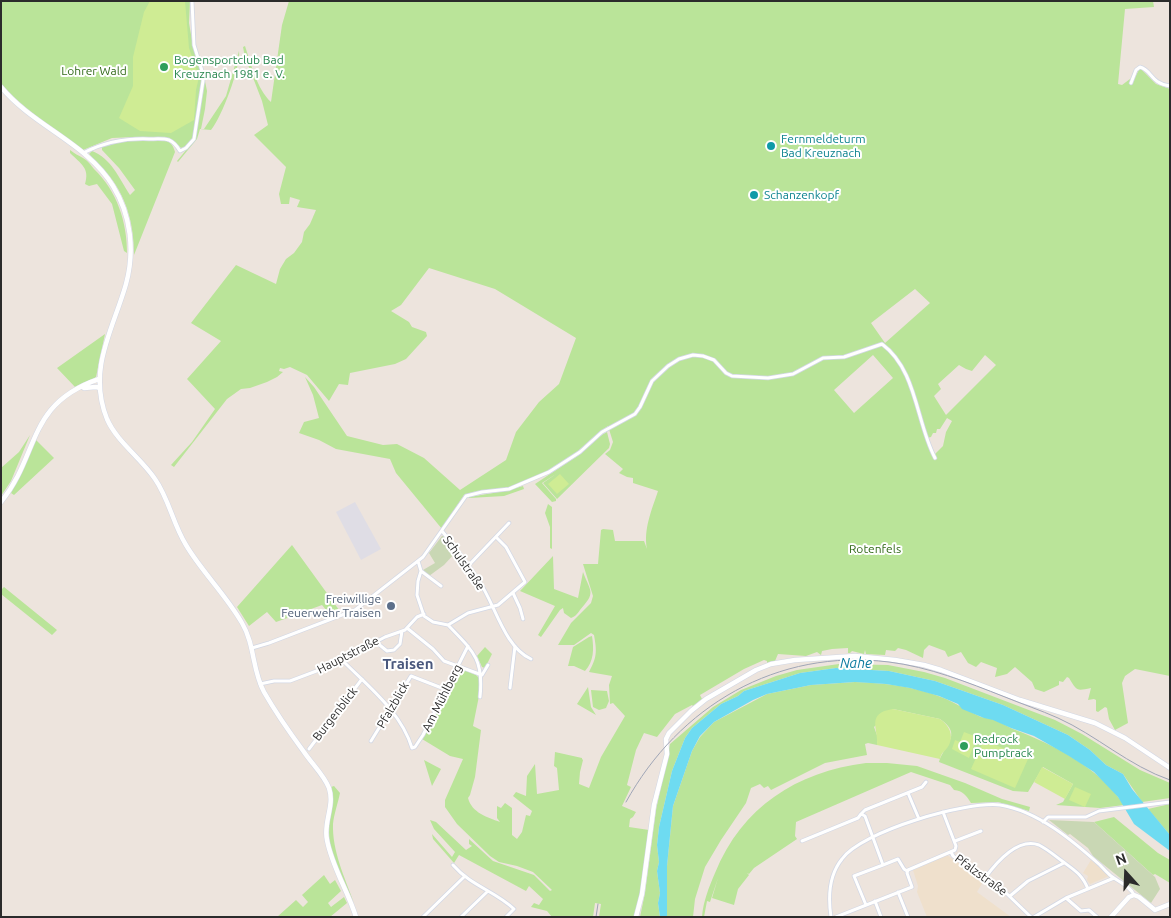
<!DOCTYPE html>
<meta charset="utf-8">
<style>
body{margin:0}
#map{position:relative;width:1171px;height:918px;overflow:hidden;background:#ede4dd;font-family:Ubuntu,sans-serif}
canvas{display:block}
.frame{position:absolute;inset:0;border:2px solid #2b2b2b;pointer-events:none}
.north{position:absolute;left:1101px;top:848px;width:50px;height:50px;-webkit-text-stroke:4px #fff;paint-order:stroke;rotate:340deg;font-size:14px;font-weight:700;line-height:20px;text-align:center;color:#2b2b2b}
.north::after{content:'';display:block;margin:auto;width:18px;height:22px;background:#2b2b2b;clip-path:polygon(50% 0,100% 100%,50% 72%,0 100%)}
</style>
<div id="map">
<canvas width="1171" height="918"></canvas>
<div class="frame"></div>
<div class="north">N</div>
</div>
<script>
const c = document.querySelector('canvas').getContext('2d');
c.lineJoin = 'round';
function paint(path, color) {
  c.fillStyle = color;
  c.fill(path, 'evenodd');
}
function strokePath(path, color, width, dash) {
  c.strokeStyle = color;
  c.lineWidth = width;
  c.lineCap = dash ? 'butt' : 'round';
  c.setLineDash(dash || []);
  c.stroke(path);
}
function drawText(font, color, halo, rows, align = 'center') {
  c.font = font + ' Ubuntu,sans-serif';
  c.lineWidth = 4;
  c.setLineDash([]);
  c.textBaseline = 'middle';
  c.strokeStyle = halo;
  c.fillStyle = color;
  for (const [text, x, y, turn = 0] of rows) {
    c.save();
    c.translate(x, y);
    c.rotate((+turn || 0) * Math.PI / 180);
    c.textAlign = isNaN(turn) ? turn : align;
    if (halo) c.strokeText(text, 0, 0);
    c.fillText(text, 0, 0);
    c.restore();
  }
}
paint(new Path2D(`
 M355,502L381,549L361,560L336,512Z`), '#dfdde5');
paint(new Path2D(`
 M947,855L984,880L977,892L1011,917H927L917,892L918,886L913,870Z
 M1091,860L1109,876L1090,884L1087,880L1088,876L1083,873Z`), '#efe0cc');
paint(new Path2D(`
 M1,1H190L189,23L193,46L202,76L194,136L187,146L181,148L169,138L135,137L112,138L83,150C55,129 24,110 1,84Z
 M289,1H1153L1154,7L1125,9L1118,84L1122,85L1130,79H1134L1140,68L1156,84L1170,89V676L1135,669L1125,676L1122,683L1128,723L1115,730L1109,719L1107,708L1105,707L1098,712L1096,711V700L1094,699L1088,700L1091,688C1076,691 1077,691 1069,678L1067,677L1063,682L1059,681V685L1044,692L1035,689L1032,682L1015,667L1007,674L995,677L997,668L981,662L976,667L968,663L961,652L948,657L945,651L929,645L924,650L923,658L906,650L898,648L895,651L886,650L885,655L866,654L865,650L864,654L852,651L850,653H848V648L832,649L822,651L821,655L817,652L806,656L778,654L775,661L767,663V661L764,660L744,669L700,695L702,699L693,706L692,705L675,714L657,737L644,733L636,750L627,785L631,787L622,806L636,812L633,817L630,819L629,827L649,830L640,895L635,917H599L601,904L595,903L593,917H552L547,911L531,907L534,903L539,905L543,899L529,886L526,891L459,855L454,863L433,839L432,834L452,857L455,852L434,829L430,820L436,822L466,850L472,846L469,844V839L493,861L534,875L550,891L552,890L533,872L517,866L499,862L490,856L457,824L445,807V800L463,759L450,756L422,739L459,668L476,675L480,679L479,696L473,726L481,730L475,777L470,795L468,798C472,813 487,817 500,822L497,818V806L501,808L505,803L512,808V835L517,839L522,832L526,815L530,816L532,811L513,796L516,792L526,796L527,776L535,764L537,794L559,790L557,768L554,766L555,752L582,758V759L583,760L580,772L579,784L589,788L601,757L625,716L613,703L610,704L609,685L612,676L589,672C597,657 597,652 594,635L591,633L574,645H558L571,623L591,603L593,596L583,564H598L601,530L603,529L613,530L615,541H644L647,549C643,530 652,509 658,491L633,483V478L627,477L619,473L623,469L605,454L610,450L613,442L608,426L597,434L577,452L549,471L506,489L473,492L464,495L442,529L396,473L390,459L336,449L319,440L299,433L304,422L319,418L313,395L305,377L314,387L347,436L383,445L397,444L424,458L460,490L506,460L516,432L539,402L559,384L576,338L495,289L429,268L401,305L391,311L409,322L412,327L426,332L427,336L406,359L395,364L350,373L348,385L339,384L329,401L307,375L290,367L284,369L280,368L279,371L283,372L277,377L267,382L250,388L241,389L227,399L174,467L171,465L192,442L215,409L187,379L221,341L191,323L236,265L276,284L280,269L286,259L294,253L302,242L304,232L310,224L316,210L297,207L300,200L290,197L289,204H281L279,194L286,167L254,135L268,125L262,101L245,57L243,47L245,46C251,64 257,89 271,102L282,25ZM915,289L930,303L885,343L871,323ZM873,355L893,378L854,413L834,390ZM985,355L996,365L946,415L934,396L941,389L938,384L959,365L966,369L972,371ZM947,418L952,421L946,432L943,446L935,454L927,438L931,437L933,433H936L937,429H940Z
 M239,51C241,66 222,117 211,130L200,129L197,139L178,162L177,161L192,143L203,94L204,83L202,66L207,91L205,109L201,129H204L226,96Z
 M126,140H164C171,142 173,145 175,152L134,255C134,227 128,200 110,177C104,169 95,162 89,154L92,151C111,158 119,178 130,195L135,190L119,168L102,150V147Z
 M70,150C75,154 78,155 83,158C87,160 91,165 94,169C117,191 127,222 127,253L124,251L112,204L97,184L89,186L85,184C90,168 81,164 70,153Z
 M105,334L96,377L90,381L75,387L57,368Z
 M607,432L610,444L609,448L557,499L543,483L556,474L542,483L556,499V501L552,502L535,484L580,454L598,437Z
 M30,435L11,481L1,496V468L19,452Z
 M35,439L54,458L14,495L11,493Z
 M523,486L524,489L504,496L469,498V497L505,491Z
 M548,504L552,507V549L550,548V527L545,513Z
 M292,545L342,614L332,617L322,605L303,612L301,609L292,614L293,616L276,622L267,612L249,626L237,607Z
 M553,556L554,589L578,598L583,572C591,593 596,592 580,610C577,614 576,616 571,618L564,613L563,608L560,610L541,637L538,635L555,606L520,591Z
 M4,587L57,630L52,635L1,594V590Z
 M592,636C594,649 594,661 585,671L574,666H568L573,647L589,637Z
 M485,647L492,654L485,668L482,667L477,656Z
 M839,664L888,665L924,672L945,678L1055,720L1082,734L1140,770L1170,783V798L1142,802L1123,774L1106,765L1090,750L1068,735L1003,705L935,681L889,671L836,668L800,673L744,691L738,696L721,704L692,728L685,738L672,771L659,827L657,845L659,862L657,871L660,893L658,903L660,917H640L645,893L656,810L670,744L713,707L741,690L776,676L797,670Z
 M855,682C883,683 914,686 941,697C955,702 967,711 981,717C985,718 989,718 992,719C1000,721 1006,726 1013,729C1054,745 1099,767 1124,805L1100,808L1056,805L1063,802L1073,784L1043,767L1028,792L1013,791L939,762C943,746 964,735 940,719L893,709L874,727L878,738L877,745L868,743L865,744L867,755L825,763L771,790L768,786L764,788L760,784L751,788L746,803L721,840L705,867L695,899L693,917H667V866L673,806L692,751L700,737L714,722L767,694L811,685Z
 M588,687L591,707L596,715L577,704Z
 M591,690L607,691L609,701L606,708L599,710L593,707Z
 M424,760L441,769L432,786Z
 M866,763H887L917,766L965,783L1002,799L1030,807L1029,811L998,802L971,803C966,795 963,791 954,790L950,785L911,772L796,822L795,836L797,839L754,868L749,874L747,873L749,875L738,889L734,905L712,898L718,878L710,902L707,901L704,917H702C703,902 709,887 715,873C742,807 796,772 866,763Z
 M334,786L340,793C338,803 334,814 333,824C332,851 345,878 354,903C345,882 329,857 329,833C328,816 336,806 331,787Z
 M1170,804V835L1148,809Z
 M1114,817L1158,853L1170,860V883L1155,874L1153,875L1094,822Z
 M324,875L330,884L335,880L341,891L328,903L331,907L344,897L347,903L330,917H277L296,900L303,907L308,902L302,895Z`), '#bae499');
paint(new Path2D(`
 M442,536H444L456,552L444,565L429,576L423,570L435,563L429,553Z
 M1049,820L1094,822L1155,877L1160,889L1151,903L1093,856L1088,848L1070,834L1068,835Z`), '#c9d7b4');
paint(new Path2D(`
 M150,1H185L189,48L199,77L196,90L194,120L171,133L140,131L119,118L133,86V57L144,12Z
 M560,474L569,484L557,494L548,484Z
 M893,709L940,719C949,725 954,735 949,745C946,751 941,752 940,759L877,745C879,730 865,713 893,709Z
 M964,732L977,737L969,758L952,749L955,740L960,742Z
 M984,740L1028,759L1015,788L971,769Z
 M1042,767L1073,784L1065,799L1034,782Z
 M1075,787L1091,794L1085,807L1069,800Z`), '#cfec94');
paint(new Path2D(`
 M836,668L889,671L935,681L1003,705L1068,735L1090,750L1106,765L1123,774L1132,789L1170,835V851L1134,824L1118,797L1094,772L1069,756L1034,736L1011,728L993,720L984,718L962,709L958,704L939,696L910,688L886,684L855,682L811,685L767,694L753,700L714,722L700,736L692,751L673,806L667,866V917H660L658,903L660,893L657,871L659,862L657,845L659,827L672,771L685,738L692,728L721,704L738,696L744,691L800,673Z`), '#6edbf1');
const minor = new Path2D(`
 M1131,83L1136,70L1140,67C1152,70 1150,83 1170,86
 M83,153C105,142 125,138 149,139C155,139 163,138 169,140C174,142 177,146 180,151L186,148L194,139L203,81V74L194,45L192,1
 M442,531C455,547 468,564 479,581C495,604 504,647 531,659
 M418,561L421,571L418,581L417,595L424,616L433,622L448,625L468,613L498,605L525,582L506,547L496,537
 M468,566L509,523
 M421,571L441,586
 M513,593L520,608L523,619
 M448,625C473,651 484,659 480,697
 M407,628L433,649L444,661L482,675
 M376,642L387,651L394,650L400,644L402,631
 M252,648L269,643L355,610L423,557L466,496L482,492L509,489L549,472L580,452L602,432L635,414L640,407L652,381L668,366L679,359L693,355L703,356L714,360L726,373L732,376L768,378L793,374L823,358L844,357L882,344C917,370 916,422 935,458
 M343,661C369,687 401,712 412,748L415,747L423,735L468,646
 M482,675L488,665
 M260,684L274,681H290L335,664L385,637L405,630L417,617L424,614
 M510,688L515,646
 M371,741L411,676L447,690
 M309,749L362,679
 M908,793L919,819
 M861,814L865,810L922,787L926,782
 M1043,822L1048,817H1086L1099,811L1170,802
 M802,841L858,818L861,814L865,816L883,865L854,876L866,905
 M955,841L981,831
 M951,852L953,856L1005,892L1031,917
 M453,865C471,886 495,891 514,909L506,917
 M883,865L898,859L904,869L907,871
 M985,878C996,863 1017,837 1039,845C1047,849 1054,855 1062,861C1074,870 1082,874 1088,889
 M898,892L908,917
 M1010,896L1028,881L1064,863
 M1066,898L1081,911L1089,910L1097,917
 M875,901L881,917
 M423,917L464,877
 M461,917L488,891
 M831,917C828,897 829,875 842,859C862,831 966,801 1000,805C1038,811 1073,841 1100,865C1104,869 1107,873 1111,876C1119,882 1130,886 1134,895
 M836,917L912,887L907,873L908,870L955,850L956,846L943,812
 M1034,917L1066,898L1114,878`);
const secondary = new Path2D(`
 M1,87C33,126 87,143 113,186C131,215 135,251 126,284C113,330 87,369 107,419C117,442 141,458 155,479C169,499 173,524 186,545C202,572 226,595 242,623C255,645 252,670 264,692C276,713 290,733 304,752C312,764 324,775 329,788C335,806 323,822 327,840C332,867 348,891 356,917
 M84,388L96,387L100,388
 M1,502C40,454 26,404 99,379
 M636,917L642,894L654,805L667,754L666,739L669,733L691,711L706,699L756,670L771,664L795,660L855,656L895,660L924,665L941,670L1020,700L1095,723L1125,738L1170,768
 M1111,917L1129,897L1134,895L1139,897L1155,910L1170,904`);
strokePath(minor, '#d2d7e4', 4.5);
strokePath(secondary, '#d2d7e4', 5.5);
strokePath(minor, '#fff', 3);
strokePath(secondary, '#fff', 4.5);
strokePath(new Path2D(`
 M626,802C679,706 777,648 889,662C929,667 967,682 1005,697C1022,704 1040,710 1058,718C1096,735 1129,766 1170,780
 M596,917L598,904`), '#9fa5b6', 1);
for (const [x, y, r, color] of [
 [164,67,5,"#2e9e5b"],
 [771,146,5,"#0f9aa8"],
 [754,195,5,"#0f9aa8"],
 [391,606,5,"#5c6f8a"],
 [964,746,5,"#2e9e5b"]
]) {
  const dot = new Path2D();
  dot.arc(x, y, r, 0, 2 * Math.PI);
  c.fillStyle = color;
  c.fill(dot);
  strokePath(dot, '#fff', 2);
}
drawText('12px', '#27864d', '#fff', [
 ["Bogensportclub Bad",174,60],
 ["Kreuznach 1981 e. V.",174,74],
 ["Redrock",974,739],
 ["Pumptrack",974,753]
], 'left');
drawText('12px', '#326a19', '#fff', [
 ["Lohrer Wald",94,71],
 ["Rotenfels",875,549]
]);
drawText('12px', '#0d838f', '#fff', [
 ["Fernmeldeturm",781,139],
 ["Bad Kreuznach",781,153],
 ["Schanzenkopf",764,195]
], 'left');
drawText('12px', '#2b2b2b', '#fff', [
 ["Schulstraße",464,563,55],
 ["Hauptstraße",348,655,-27],
 ["Am Mühlberg",442,698,-63],
 ["Pfalzblick",393,705,-60],
 ["Burgenblick",335,714,-52],
 ["Pfalzstraße",981,875,36]
]);
drawText('12px', '#4e5e75', '#fff', [
 ["Freiwillige",381,599],
 ["Feuerwehr Traisen",381,613]
], 'right');
drawText('italic 14px', '#0b7b9f', '#fff', [
 ["Nahe",856,663]
]);
drawText('bold 15px', '#4a587d', '#fff', [
 ["Traisen",408,664]
]);
</script>
